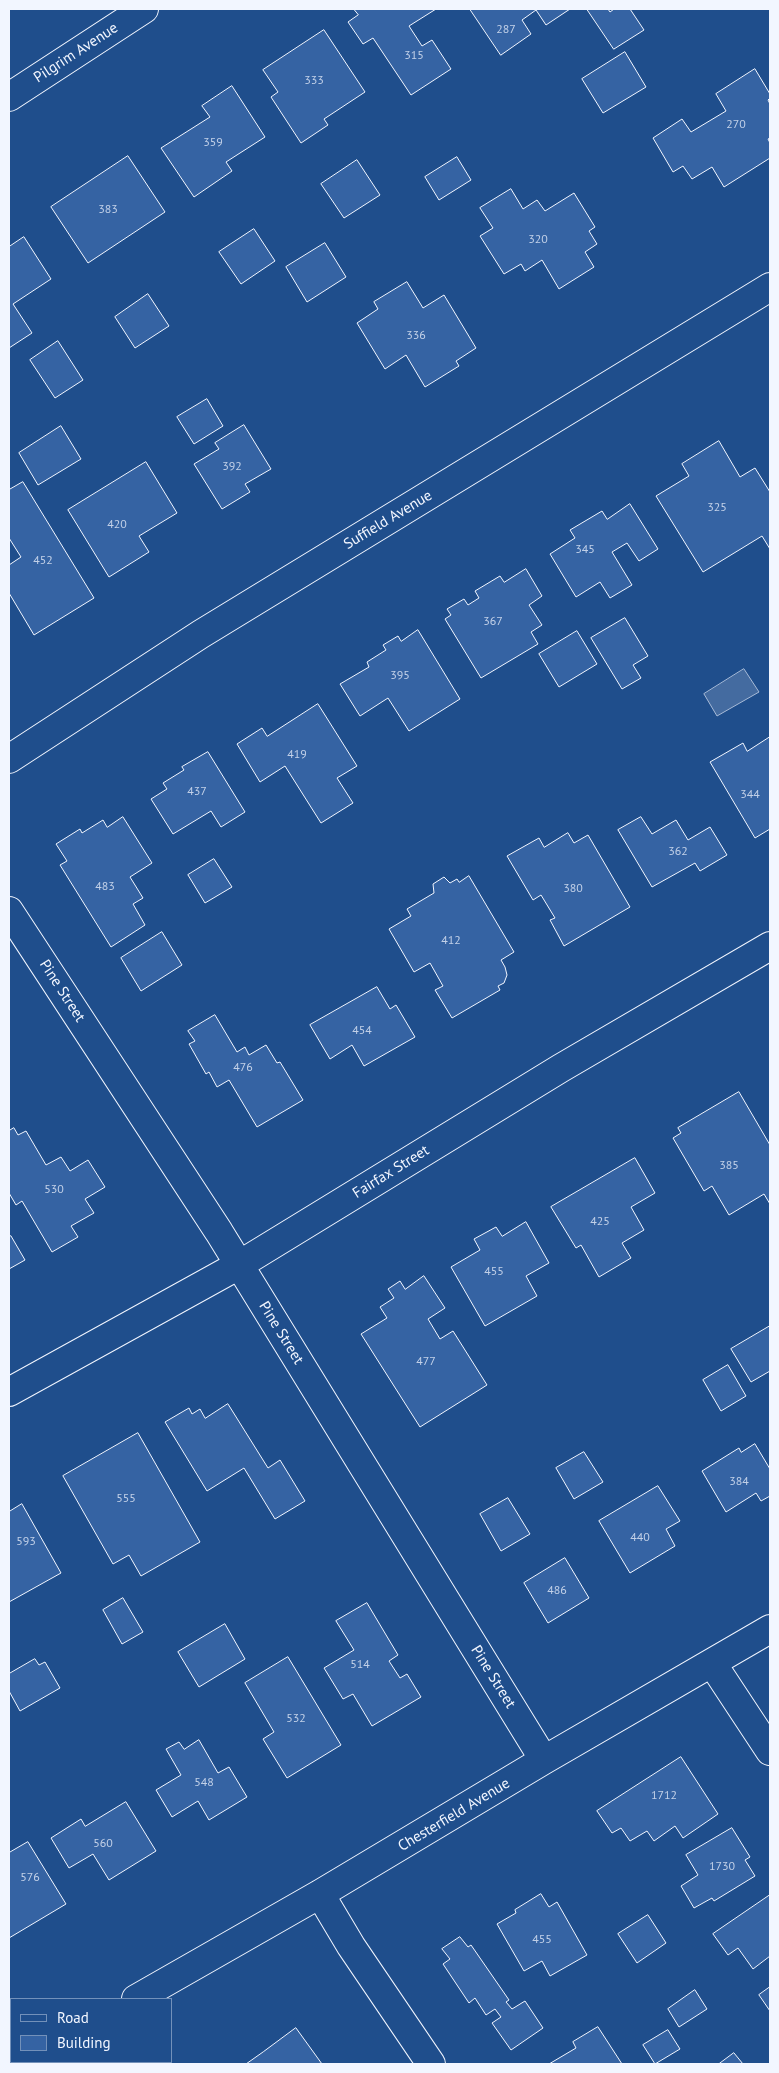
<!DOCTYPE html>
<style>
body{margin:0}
#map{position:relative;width:779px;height:2073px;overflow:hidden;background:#1f4e8c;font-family:"PT Sans",sans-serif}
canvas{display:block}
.frame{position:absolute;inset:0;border:10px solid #f2f6ff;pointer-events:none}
.legend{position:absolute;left:10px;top:1998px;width:162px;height:65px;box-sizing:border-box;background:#1f4e8c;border:1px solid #7391ba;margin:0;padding:6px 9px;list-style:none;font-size:15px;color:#f2f6ff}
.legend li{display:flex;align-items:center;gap:10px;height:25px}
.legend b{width:25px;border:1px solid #7391ba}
</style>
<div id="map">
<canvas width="779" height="2073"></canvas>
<div class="frame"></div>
<ul class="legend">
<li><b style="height:6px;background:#1f4e8c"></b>Road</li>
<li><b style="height:14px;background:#3563a3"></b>Building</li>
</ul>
</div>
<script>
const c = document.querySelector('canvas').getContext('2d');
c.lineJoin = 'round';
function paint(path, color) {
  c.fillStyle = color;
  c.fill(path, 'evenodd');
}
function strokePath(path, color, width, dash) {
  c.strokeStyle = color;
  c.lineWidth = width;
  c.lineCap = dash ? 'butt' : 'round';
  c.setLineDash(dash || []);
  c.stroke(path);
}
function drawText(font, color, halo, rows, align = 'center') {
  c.font = font + ' "PT Sans",sans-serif';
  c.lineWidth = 4;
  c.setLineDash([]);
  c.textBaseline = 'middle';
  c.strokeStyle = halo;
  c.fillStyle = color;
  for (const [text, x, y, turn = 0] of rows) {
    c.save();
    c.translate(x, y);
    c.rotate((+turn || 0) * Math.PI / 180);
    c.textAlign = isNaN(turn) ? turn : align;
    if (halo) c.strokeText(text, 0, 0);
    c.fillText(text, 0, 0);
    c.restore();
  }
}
const water = new Path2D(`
 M744,669L759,692L717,716L704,694Z`);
paint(water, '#446ba0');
strokePath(water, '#a8bbd7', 1);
const building = new Path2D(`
 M354,9H436L409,26L422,46L432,40L451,69L411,95L373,38L363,44L348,22L358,15Z
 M470,9H570L546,25L536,10L522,20L531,34L501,55Z
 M587,9H608L610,12L614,9H630L644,30L614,49Z
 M324,30L365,92L324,119L328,125L301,143L271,97L278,92L263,70Z
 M625,52L646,87L603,113L582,79Z
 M755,69L770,94V98L768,100L770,104V138L768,139L770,143V158L724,187L712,167L692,179L683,166L673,172L653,138L682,119L691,132L726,111L716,94Z
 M232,86L265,137L226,162L232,171L194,197L161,148L210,117L202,106Z
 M128,156L165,212L88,263L51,207Z
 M457,157L471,180L439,200L425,177Z
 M357,160L380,195L344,218L321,184Z
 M511,189L523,209L537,200L545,211L574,193L595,227L589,231L597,244L585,252L594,267L559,289L542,260L525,271L521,264L504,274L480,236L493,228L480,208Z
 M254,229L275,261L241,284L219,252Z
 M24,237L51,279L13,304L32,333L9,348V247Z
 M325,243L346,277L307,302L286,267Z
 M407,282L423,308L444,295L476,348L456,361L459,366L425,387L406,355L385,369L357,323L378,309L374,302Z
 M148,294L169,326L135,348L115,317Z
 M58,341L83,380L55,398L30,360Z
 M207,399L223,426L194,444L177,417Z
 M244,425L271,469L245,484L250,492L222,509L194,464L219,449L215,443Z
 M61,426L81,459L38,485L19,453Z
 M719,441L740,477L755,468L770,492V549L762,536L703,572L656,496L689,476L682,464Z
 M146,462L177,513L139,536L149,552L109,577L68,510Z
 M23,482L94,598L34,635L9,593V565L21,557L9,538V490Z
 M630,504L658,549L639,561L627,543L612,552L632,585L610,598L600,582L576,597L550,554L575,538L570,530L602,511L607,519Z
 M526,569L542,596L529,605L542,625L531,632L538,644L481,678L445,619L451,615L447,609L464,599L468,605L479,598L475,591L500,576L504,582Z
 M625,618L648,656L633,665L641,678L622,689L591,638Z
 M418,630L460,699L409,731L388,698L360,716L340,684L369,667L367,662L386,650L383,645L398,636L401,641Z
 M577,631L597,664L559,687L539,654Z
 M318,704L357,766L337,778L353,803L321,823L285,766L260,782L237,744L262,728L267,736Z
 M770,737V829L755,838L710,762L743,743L747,751Z
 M208,752L245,812L221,827L211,811L173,834L151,799L167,789L163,783L184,770L182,767Z
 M123,817L152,863L130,877L143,898L133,904L145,925L111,947L60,865L67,861L56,844L80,829L82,833L103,820L107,827Z
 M641,817L652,834L676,820L688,840L710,827L727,855L700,871L695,863L652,887L618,830Z
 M568,833L574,843L588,835L630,907L564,946L550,920L555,918L541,895L533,900L507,856L539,838L544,847Z
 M214,859L232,887L205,903L188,875Z
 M469,876L514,952L501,960L505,967L507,975L504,983L498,986L500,990L452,1018L435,990L443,986L430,963L414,972L389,929L411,916L407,909L434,893L433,884L444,877L450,883L457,879L459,882Z
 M162,932L182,965L141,991L121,958Z
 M377,987L390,1009L396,1005L415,1037L364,1066L352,1045L330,1059L310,1025Z
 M215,1015L237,1052L245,1047L249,1055L266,1045L277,1063L280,1062L303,1100L257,1127L229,1080L217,1087L209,1072L206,1074L189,1044L195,1041L188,1031Z
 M739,1092L770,1145V1204L764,1194L729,1215L712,1186L704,1191L673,1138L681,1133L678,1128Z
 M14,1128L18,1135L26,1131L46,1165L61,1157L70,1171L88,1160L105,1187L85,1199L94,1213L71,1226L78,1237L52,1252L22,1201L16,1205L9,1193V1131Z
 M635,1158L655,1193L631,1207L644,1230L622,1243L631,1258L599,1277L581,1245L576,1248L551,1207Z
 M526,1222L549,1263L526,1276L537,1296L485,1326L451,1267L480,1250L474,1239L496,1227L502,1236Z
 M11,1236L25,1260L9,1269V1237Z
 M424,1276L445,1308L428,1319L440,1339L453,1331L487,1385L420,1427L361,1334L387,1318L380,1307L394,1298L388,1289L400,1281L405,1289Z
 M770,1326V1371L751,1382L731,1349Z
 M728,1365L746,1396L721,1411L703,1380Z
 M228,1404L268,1468L280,1460L305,1501L275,1519L244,1468L207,1491L165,1422L189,1408L192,1414L200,1409L205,1418Z
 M138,1433L200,1542L141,1576L129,1555L113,1564L63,1476Z
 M755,1444L770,1469V1496L761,1501L756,1493L726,1512L702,1471L739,1448L741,1452Z
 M584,1452L603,1482L574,1499L556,1468Z
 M658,1486L680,1521L666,1529L675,1546L630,1573L599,1521Z
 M508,1498L530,1534L501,1551L480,1514Z
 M22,1504L61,1573L9,1602V1512Z
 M565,1558L589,1598L548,1623L524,1583Z
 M123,1598L143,1632L122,1644L103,1610Z
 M367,1603L398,1655L389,1661L400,1678L407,1674L421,1697L372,1726L353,1694L343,1699L324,1668L354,1650L336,1621Z
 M225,1624L245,1659L199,1687L178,1652Z
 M288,1657L341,1745L287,1778L263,1739L274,1732L245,1683Z
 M35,1659L39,1665L45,1662L60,1688L20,1711L9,1691V1674Z
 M199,1740L218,1773L229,1767L247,1797L209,1820L198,1801L172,1817L156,1790L181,1775L166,1749L179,1742L184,1749Z
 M681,1757L718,1814L683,1838L675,1826L654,1841L647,1831L630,1841L621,1828L612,1833L597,1811Z
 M126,1802L156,1851L109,1880L93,1854L69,1868L51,1838L81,1819L85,1826Z
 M732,1828L750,1857L745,1860L755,1876L714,1901L712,1898L694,1908L681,1886L698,1875L686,1855Z
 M28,1842L66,1904L9,1938V1853Z
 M541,1894L549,1907L557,1902L587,1955L550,1976L542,1961L524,1971L497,1924L516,1913L515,1910Z
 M770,1895V1956L753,1969L738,1948L728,1955L713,1934Z
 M648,1915L666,1943L637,1963L618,1934Z
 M460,1937L468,1947L471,1945L509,2000L506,2002L512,2009L525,2001L543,2028L511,2050L492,2023L501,2017L495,2009L486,2015L475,1998L469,2003L443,1964L450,1959L442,1949Z
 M770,1987V2011L759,1995Z
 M695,1990L707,2009L679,2027L668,2009Z
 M598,2027L622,2064H549L576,2048L573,2042Z
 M296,2028L322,2064H246L263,2052Z
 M668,2030L680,2049L655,2064L643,2045Z
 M734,2053L743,2064H719Z`);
paint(building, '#3563a3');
strokePath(building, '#f2f6ff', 1);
const minor = new Path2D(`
 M9,97L144,9
 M9,759L201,634L770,287
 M9,911L219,1232L544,1760
 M9,1392L239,1265L561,1068L770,946
 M712,1663L770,1751
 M320,1894L351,1946L431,2064
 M136,1999L320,1894L544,1760L770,1629
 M22,2064L27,2062`);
strokePath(minor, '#f2f6ff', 30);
strokePath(minor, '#1f4e8c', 28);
drawText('12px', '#c3d1e8', null, [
 ["287",506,30],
 ["315",414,56],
 ["333",314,81],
 ["270",736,125],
 ["359",213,143],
 ["383",108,210],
 ["320",538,240],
 ["336",416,336],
 ["392",232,467],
 ["325",717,508],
 ["420",117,525],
 ["345",585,550],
 ["452",43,561],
 ["367",493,622],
 ["395",400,676],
 ["419",297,755],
 ["437",197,792],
 ["344",750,795],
 ["362",678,852],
 ["483",105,887],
 ["380",573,889],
 ["412",451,941],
 ["454",362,1031],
 ["476",243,1068],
 ["385",729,1166],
 ["530",54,1190],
 ["425",600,1222],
 ["455",494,1272],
 ["477",426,1362],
 ["384",739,1482],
 ["555",126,1499],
 ["440",640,1538],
 ["593",26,1542],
 ["486",557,1591],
 ["514",360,1665],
 ["532",296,1719],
 ["548",204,1783],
 ["1712",664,1796],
 ["560",103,1844],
 ["1730",722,1867],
 ["576",30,1878],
 ["455",542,1940]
]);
drawText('15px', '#f2f6ff', '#1f4e8c', [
 ["Pilgrim Avenue",76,53,-33],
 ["Suffield Avenue",388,520,-31],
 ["Pine Street",62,991,57],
 ["Fairfax Street",391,1172,-32],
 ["Pine Street",281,1333,58],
 ["Pine Street",493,1677,58],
 ["Chesterfield Avenue",454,1815,-31]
]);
</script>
